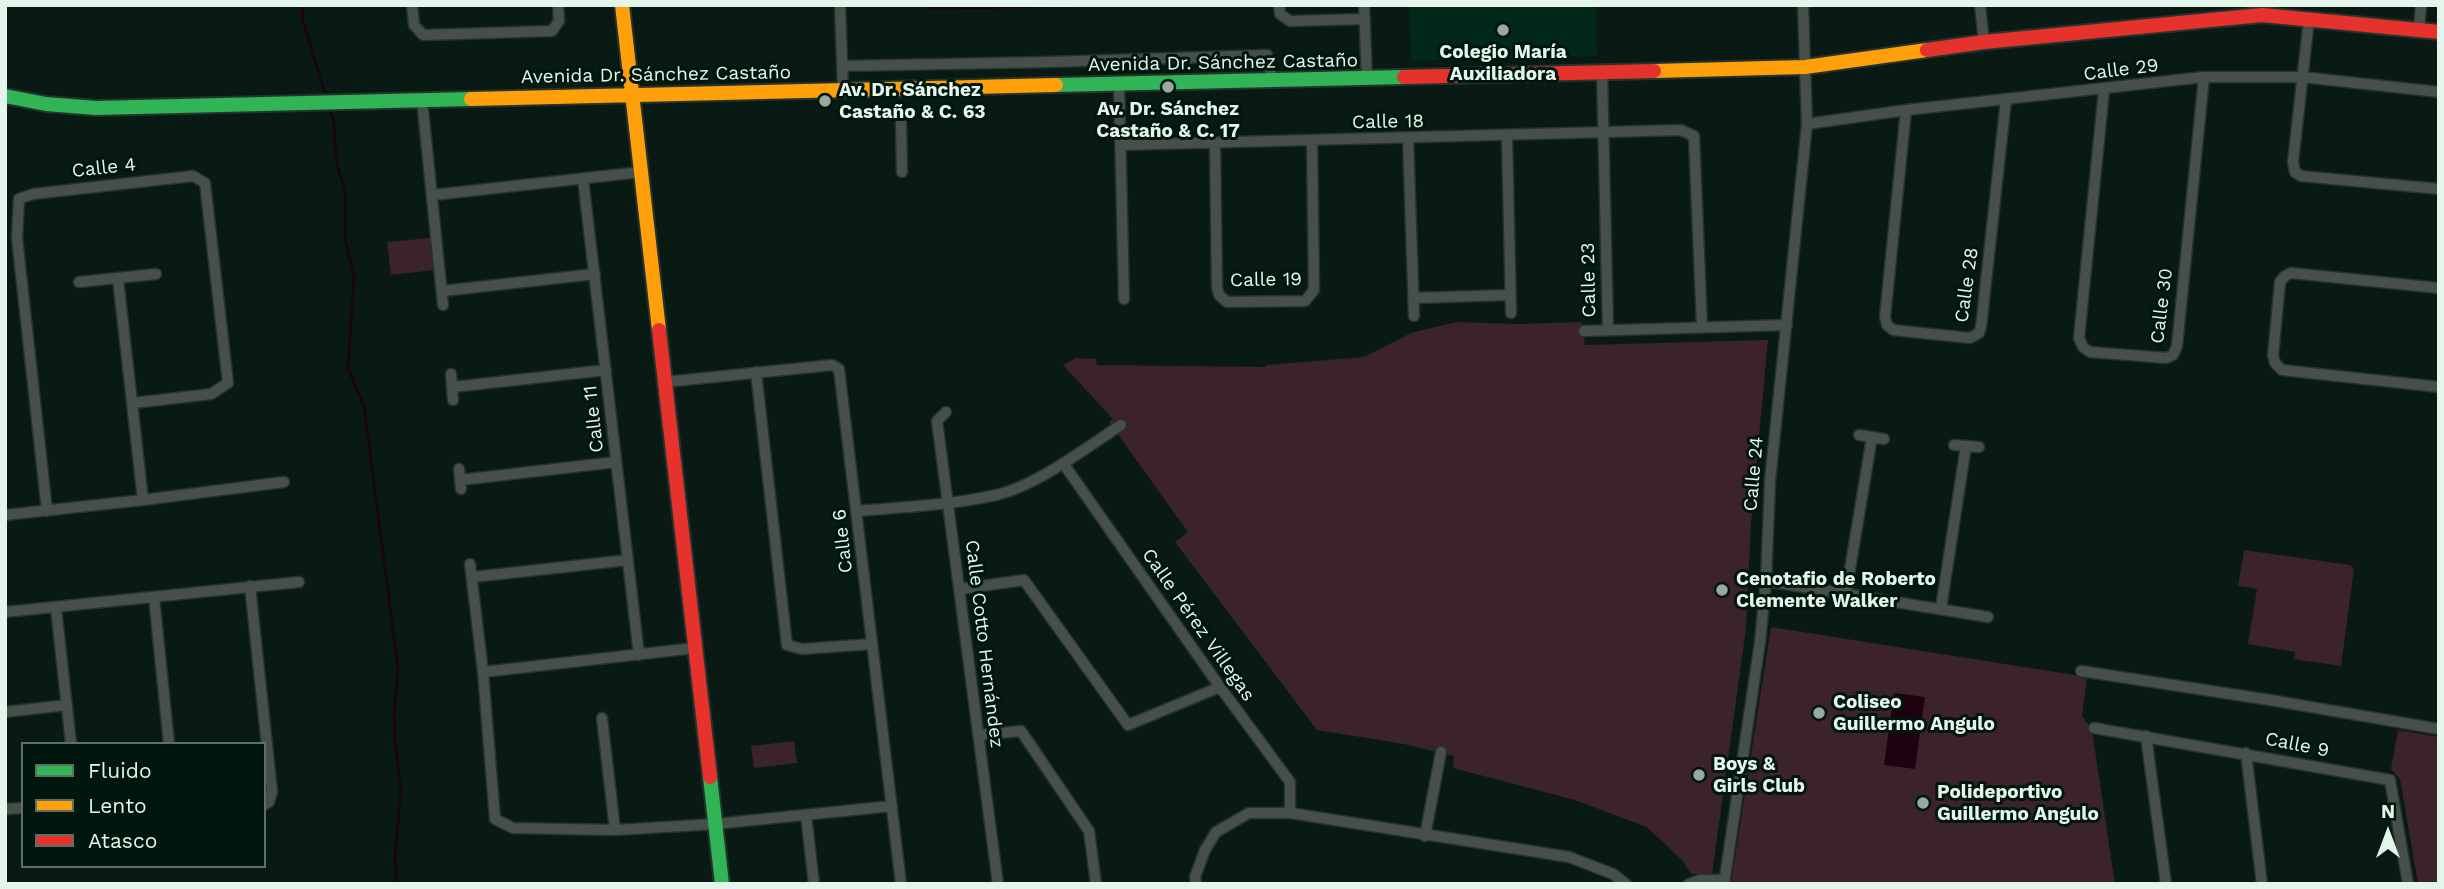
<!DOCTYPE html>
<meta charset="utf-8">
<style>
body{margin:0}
#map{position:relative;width:2444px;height:889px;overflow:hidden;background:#091a14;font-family:"Work Sans",sans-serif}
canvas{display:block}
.frame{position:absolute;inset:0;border:7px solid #e4f6ec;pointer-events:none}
.legend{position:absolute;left:21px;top:742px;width:245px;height:126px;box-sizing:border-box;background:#01170e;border:2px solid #5c7067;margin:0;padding:9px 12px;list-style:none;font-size:21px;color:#e4f6ec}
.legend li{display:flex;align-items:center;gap:14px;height:35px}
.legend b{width:35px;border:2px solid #5c7067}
.north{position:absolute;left:2353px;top:798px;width:70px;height:70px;-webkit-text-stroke:5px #01170e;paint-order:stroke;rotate:0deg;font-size:19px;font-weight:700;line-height:28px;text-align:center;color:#e4f6ec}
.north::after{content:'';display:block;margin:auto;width:24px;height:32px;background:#e4f6ec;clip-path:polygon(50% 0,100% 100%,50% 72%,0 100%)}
</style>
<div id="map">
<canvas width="2444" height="889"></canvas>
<div class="frame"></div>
<ul class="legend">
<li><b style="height:9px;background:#30b455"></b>Fluido</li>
<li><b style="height:9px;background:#ff9f0a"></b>Lento</li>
<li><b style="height:9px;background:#e5322d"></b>Atasco</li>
</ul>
<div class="north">N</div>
</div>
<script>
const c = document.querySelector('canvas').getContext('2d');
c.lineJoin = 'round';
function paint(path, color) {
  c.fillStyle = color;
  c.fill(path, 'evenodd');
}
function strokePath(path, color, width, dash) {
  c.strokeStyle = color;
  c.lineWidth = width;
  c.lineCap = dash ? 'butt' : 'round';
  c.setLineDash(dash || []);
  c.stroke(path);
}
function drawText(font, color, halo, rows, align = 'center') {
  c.font = font + ' "Work Sans",sans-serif';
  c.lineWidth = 6;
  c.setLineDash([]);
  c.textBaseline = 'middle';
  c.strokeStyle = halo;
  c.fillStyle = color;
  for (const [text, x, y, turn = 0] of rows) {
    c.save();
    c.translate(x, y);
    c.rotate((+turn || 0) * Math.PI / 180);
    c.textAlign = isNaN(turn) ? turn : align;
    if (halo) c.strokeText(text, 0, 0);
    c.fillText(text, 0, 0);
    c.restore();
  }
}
paint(new Path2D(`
 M1409,5H1596L1597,56L1411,61Z`), '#012819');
paint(new Path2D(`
 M430,238L434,270L391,275L387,242Z
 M1456,322L1517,324L1582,322L1585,345L1768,340L1751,523L1746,629L1712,874H1691L1683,861L1647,827L1575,800L1453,768L1454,756L1404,744L1317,730L1175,542L1188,532L1109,422L1113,419L1063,365L1076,358L1096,359L1097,365L1265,367L1267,365L1364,357L1411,333Z
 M2244,550L2350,565L2354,569L2341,666L2294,659L2295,652L2248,644L2257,589L2238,586Z
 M1771,627L2087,677L2082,716L2092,730L2115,884H1731Z
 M2398,730L2439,737V884H2418L2400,779L2391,769Z
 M794,741L797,763L754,768L751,746Z`), '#3b222b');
paint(new Path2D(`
 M922,5H1173L932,10Z
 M1894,693L1925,697L1915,769L1884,765Z`), '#1f020f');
strokePath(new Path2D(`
 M302,5L303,21L326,96
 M330,109L334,122L336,161L345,191V240L354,274L348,368L364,406L398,669L394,715L395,741L401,790L395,857L397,884`), '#1f020f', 2.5);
const street = new Path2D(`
 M412,5L414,25L423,35L552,31L559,21L558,5
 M840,5L843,90
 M1279,5L1280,14L1290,21L1365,19
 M1364,5L1367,79
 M1980,5L1984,42
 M2309,19L2293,162L2295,172L2301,176L2439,189
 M2419,31L2421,5
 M842,66L1049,62L1267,55L1272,81
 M1602,72L1608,329
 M1119,84L1124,299
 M2104,90L2079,338L2083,347L2090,352L2166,358L2173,355L2177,346L2204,77
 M422,100L443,305
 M1906,110L1885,317L1887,325L1893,330L1970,338L1979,333L1981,327L2006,100
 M901,123L902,172
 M1807,124L1906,110L2204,77H2302L2439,92
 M1507,137L1511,313
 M1408,138L1414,316
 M1215,144L1217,287L1219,295L1227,302L1305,301L1314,290L1312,141
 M1121,145L1681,130L1694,136L1702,326
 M583,179L639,655
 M433,195L641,172
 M118,279L143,500
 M79,282L156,274
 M2439,288L2291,273L2285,276L2280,282L2273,356L2275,363L2282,370L2439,387
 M442,291L595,274
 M1413,298L1509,295
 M1584,331L1787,325
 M756,372L787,645L802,649L872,644
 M451,374L453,400
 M665,382L832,365L839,369L901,884
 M453,387L606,370
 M946,412L937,421L998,884
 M1859,435L1884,439
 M1954,445L1979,447
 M1063,463L1220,687L1290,782V813
 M459,469L461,489
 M460,480L616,462
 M47,511L17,238L19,199L33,194L193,176L205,183L228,383L211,394L133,403
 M857,511C903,507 951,505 996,495C1036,486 1086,448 1121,425
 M5,515L143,500L284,482
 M470,564L483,672L495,819L513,828L615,830L715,824L892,806
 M473,577L628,560
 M1766,581L1988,617
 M250,586L272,792L269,802L264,805
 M960,589L1024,580L1128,725L1220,687
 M1846,593L1872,437
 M154,597L169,744
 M56,608L71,744
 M1941,608L1966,446
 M5,612L299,582
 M2081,671L2270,700L2439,729
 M483,672L695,648
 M5,712L67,705
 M602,718L615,830
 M2094,728L2390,780L2408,884
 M979,735L1021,731L1089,831L1096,884
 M2146,736L2166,884
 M2246,753L2262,884
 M5,809L23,808
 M806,815L814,884
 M1425,836L1441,752
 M1196,884L1195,877L1205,850L1216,832L1249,813H1290L1569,857L1613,874L1626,884
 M1689,884L1700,880H1725
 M1724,884L1760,642L1766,581L1770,481L1807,124L1803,5`);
const fast = new Path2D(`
 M1056,85L1404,77
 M5,96L46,104L96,108L471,99
 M710,777L722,884`);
const slow = new Path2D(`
 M622,5L659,330
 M1654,71L1805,67L1927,50
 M471,99L1056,85`);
const jam = new Path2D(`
 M1927,50L1984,42L2262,15L2439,32
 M1404,77L1654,71
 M659,330L710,777`);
strokePath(street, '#25332d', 13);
strokePath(fast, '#25332d', 18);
strokePath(slow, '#25332d', 18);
strokePath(jam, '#25332d', 18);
strokePath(street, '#464f4a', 10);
strokePath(fast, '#30b455', 14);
strokePath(slow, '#ff9f0a', 14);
strokePath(jam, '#e5322d', 14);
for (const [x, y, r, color] of [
 [1503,30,7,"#97a9a0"],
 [1168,87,7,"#97a9a0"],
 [825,101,7,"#97a9a0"],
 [1722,590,7,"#97a9a0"],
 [1819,713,7,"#97a9a0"],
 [1699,775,7,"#97a9a0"],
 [1923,803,7,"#97a9a0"]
]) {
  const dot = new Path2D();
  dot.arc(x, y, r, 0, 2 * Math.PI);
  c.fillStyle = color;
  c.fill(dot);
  strokePath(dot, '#01170e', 2.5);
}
drawText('bold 19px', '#e4f6ec', '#01170e', [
 ["Colegio María",1503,52,"center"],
 ["Auxiliadora",1503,74,"center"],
 ["Av. Dr. Sánchez",839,90],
 ["Castaño & C. 63",839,112],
 ["Av. Dr. Sánchez",1168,109,"center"],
 ["Castaño & C. 17",1168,131,"center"],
 ["Cenotafio de Roberto",1736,579],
 ["Clemente Walker",1736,601],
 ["Coliseo",1833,702],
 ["Guillermo Angulo",1833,724],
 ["Boys &",1713,764],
 ["Girls Club",1713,786],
 ["Polideportivo",1937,792],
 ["Guillermo Angulo",1937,814]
], 'left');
drawText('19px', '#e4f6ec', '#01170e', [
 ["Avenida Dr. Sánchez Castaño",1223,63,-1],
 ["Calle 29",2121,70,-7],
 ["Avenida Dr. Sánchez Castaño",656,75,-1],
 ["Calle 18",1388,122,-1],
 ["Calle 4",104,168,-6],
 ["Calle 19",1266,280,-1],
 ["Calle 23",1589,280,-91],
 ["Calle 28",1967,285,-82],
 ["Calle 30",2162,306,-83],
 ["Calle 11",594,419,-96],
 ["Calle 24",1754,474,-85],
 ["Calle 6",843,541,-96],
 ["Calle Pérez Villegas",1198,625,55],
 ["Calle Cotto Hernández",984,644,83],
 ["Calle 9",2297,745,11]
]);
</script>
